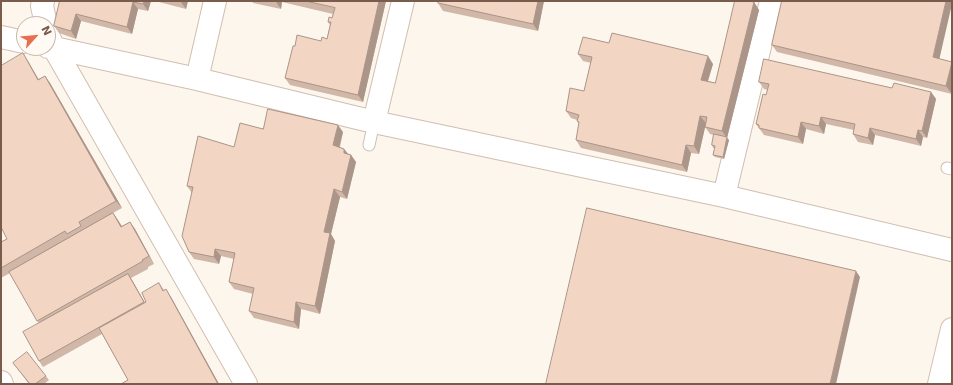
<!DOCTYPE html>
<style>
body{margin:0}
#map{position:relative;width:953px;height:385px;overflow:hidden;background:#fdf6ec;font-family:"DejaVu Sans",sans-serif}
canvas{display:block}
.frame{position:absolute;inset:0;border:2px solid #7a5c4d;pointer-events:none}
.north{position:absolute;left:16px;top:16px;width:40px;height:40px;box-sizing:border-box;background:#fffaf3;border:1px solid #cabbb1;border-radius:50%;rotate:63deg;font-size:11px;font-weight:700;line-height:16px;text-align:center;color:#7a5c4d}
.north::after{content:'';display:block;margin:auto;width:14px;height:18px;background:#e76f51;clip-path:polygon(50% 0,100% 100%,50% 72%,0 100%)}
</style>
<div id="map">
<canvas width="953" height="385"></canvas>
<div class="frame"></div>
<div class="north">N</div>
</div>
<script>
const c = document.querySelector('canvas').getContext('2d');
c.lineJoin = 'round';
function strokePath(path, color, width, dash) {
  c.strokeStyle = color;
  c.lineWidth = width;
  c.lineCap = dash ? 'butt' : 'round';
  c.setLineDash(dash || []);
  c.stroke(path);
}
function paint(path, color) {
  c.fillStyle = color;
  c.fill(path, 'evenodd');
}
const service = new Path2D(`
 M369,145L374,122
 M947,168L952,169`);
const minor = new Path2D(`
 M43,1L42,6L46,24
 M48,35L54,48L197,79L374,122L724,196L952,250
 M1,37L24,42
 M48,47L54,48L246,384
 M197,79L215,1
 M374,122L403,1
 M724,196L771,1
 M1,382L2,384`);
const secondary = new Path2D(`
 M939,384L952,329`);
strokePath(service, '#d1beb0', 13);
strokePath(minor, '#d1beb0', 24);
strokePath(secondary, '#d6c0b0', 24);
strokePath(service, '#fff', 11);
strokePath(minor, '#fff', 22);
strokePath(secondary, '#fff', 22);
paint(new Path2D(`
 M60,1H151L148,11L138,9L132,34L81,21L76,39L59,33L54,26Z
 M155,1H188L186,9Z
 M252,1H386L363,102L290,85L285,78L295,46L321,41L327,39L330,25L328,22L332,18L333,14L282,2L281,9L253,3Z
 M544,1L538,31L443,11L438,3Z
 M754,2L759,10L727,138L729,140L724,159L715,157L713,155L715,148H713L712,145L714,135L710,134L705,127L706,123L699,154L691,153L687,172L581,148L576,140L579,124L577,121V120L571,118L566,111L584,91L591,63L583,61L578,54L609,43L713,64L708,81L715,83Z
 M772,45L939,59L952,94L777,52Z
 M28,61L38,79L45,76L50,83L122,208L113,213L122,226L130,222L135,229L154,264L148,267V269L131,278L145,303L146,302L159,283L164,290L171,297L219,384H121L128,380L102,334L43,367L39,361V324L10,273L1,278V242L7,239Z
 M759,82L892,88L931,92L936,99L927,138L923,137L921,146L875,135L873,145L858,142L853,134L854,130L826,124L824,134L806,129L803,144L764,135L756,124L766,95L768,90L764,89Z
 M263,129L343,132L340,147L344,149L348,154L351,155L356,162L347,199L340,197L331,234L335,241L320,314L301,309L299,329L254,318L249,311L253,294L234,289L229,282L234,259L221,256L219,264L194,259L189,252L192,193L187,186L234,147Z
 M13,363L46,376L49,380L44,384H29Z`), '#d1b7a8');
paint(new Path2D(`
 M144,1H151L148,11L143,4Z
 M181,1H188L186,9L181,2Z
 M276,1H282V2L281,9L276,2Z
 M379,1H386L363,102L358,95Z
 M538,1H544L538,31L533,24Z
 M946,1H952V4L938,65L933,57Z
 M133,2L138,9L132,34L127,27Z
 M754,2L759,10L727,138L729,140L724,159L723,157L727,138L722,131Z
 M76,14L81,21L76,39L71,31Z
 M23,53L28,61L43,87L38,80Z
 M708,56L713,64L706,87L701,80Z
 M952,62V94L946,86Z
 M45,76L50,83L122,208L116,201Z
 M931,92L936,99L927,138L922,131Z
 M700,116L706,123L699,154L694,146Z
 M821,117L826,124L824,134L819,126Z
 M801,122L806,129L803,144L798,137Z
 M338,125L343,132L338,152L333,145Z
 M870,128L875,135L873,145L868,138Z
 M918,130L923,137L921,146L916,139Z
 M686,145L691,153L687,172L682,165Z
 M344,149L350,156L344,153Z
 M351,155L356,162L347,199L342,192Z
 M334,189L340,197L331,234L335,241L320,314L315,306L324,232Z
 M113,213L118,220L126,234L121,227Z
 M130,222L135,229L154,264L149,256Z
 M215,249L221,256L219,264L214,257Z
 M856,271L860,277L836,384H830Z
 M128,274L132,280L148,308L144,302Z
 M166,289L171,297L219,384H218Z
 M296,302L301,309L299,329L294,322Z`), '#aa9588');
const building = new Path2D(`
 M60,1H144L143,4L133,2L127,27L76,14L71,31L54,26Z
 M306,1H379L358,95L285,78L293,46H295L297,35L321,41L322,37L327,39L331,22H328L329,17L332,18L335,8Z
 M439,1H538L533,24L438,3Z
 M735,1H749L754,2L722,131L705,127L707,117L700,116L694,146L686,145L682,165L576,140L579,122L577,121L579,115L566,111L570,88L584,91L592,57L578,54L583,37L609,43L612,33L708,56L701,80L715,83Z
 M782,1H946L933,57L952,62L946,86L772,45Z
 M23,53L38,80L45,76L116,201L79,222L81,226L67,234L65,231L1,268V242L7,239L1,227V66Z
 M764,59L892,88L894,83L931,92L922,131L918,130L916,139L870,128L868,138L853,134L855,124L821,117L819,126L801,122L798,137L759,128V125L756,124L763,94L766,95L769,84L759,82Z
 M268,109L338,125L333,145L344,149V153L351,155L342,192L334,189L324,232L330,233L315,306L296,302L294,322L249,311L254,288L229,282L235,253L215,249L214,257L189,252L182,236L193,187L187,186L198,136L234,147L240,123L263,129Z
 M714,134L727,137L723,157L713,155L715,146L712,145Z
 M587,208L856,271L830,384H546Z
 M113,213L121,227L130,222L149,256L142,260L143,261L37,321L9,272Z
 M128,274L144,302L39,361L23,332Z
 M159,283L163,291L166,289L218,384H121L128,380L99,328L146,302L142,293Z
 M27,352L46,376L35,384H30L13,363Z`);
paint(building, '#f3d5c3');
strokePath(building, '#aa9588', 1);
</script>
